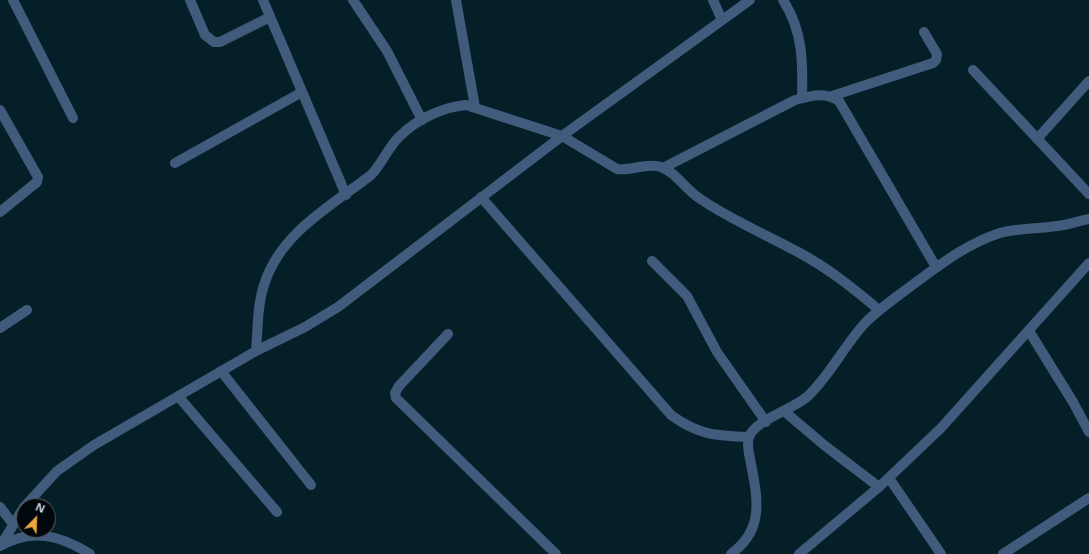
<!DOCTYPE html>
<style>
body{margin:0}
#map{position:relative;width:1089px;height:554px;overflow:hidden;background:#051f28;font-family:"Noto Sans",sans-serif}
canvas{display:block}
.north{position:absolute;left:16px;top:498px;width:40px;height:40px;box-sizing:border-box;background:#01070b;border:1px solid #535d61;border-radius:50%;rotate:23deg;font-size:11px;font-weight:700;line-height:16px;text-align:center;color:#cedde3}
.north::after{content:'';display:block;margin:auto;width:14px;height:18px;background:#eea73d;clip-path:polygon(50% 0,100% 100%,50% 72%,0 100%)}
</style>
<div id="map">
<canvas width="1089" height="554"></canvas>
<div class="north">N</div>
</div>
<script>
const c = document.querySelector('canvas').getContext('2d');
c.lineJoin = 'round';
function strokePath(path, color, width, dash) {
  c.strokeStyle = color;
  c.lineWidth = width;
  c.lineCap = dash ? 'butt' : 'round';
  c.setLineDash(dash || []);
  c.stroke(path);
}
strokePath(new Path2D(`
 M13,0L73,118
 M190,0L205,35L214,42H220L270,17
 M263,0L346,195
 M353,0L387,51L422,120
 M456,0L475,107
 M713,0L722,20
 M783,0C803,31 803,62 802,98
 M973,70L1089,194
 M832,96L933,63L936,60L937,54L924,32
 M0,110L38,177L37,182L32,186L0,212
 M1037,139L1089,81
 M175,163L302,92
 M663,168L795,100C810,96 825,91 839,101L936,267
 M481,197L671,415C698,435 717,436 749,437
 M652,261L687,296L717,352L766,422
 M0,328L27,310
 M1029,331L1073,402L1089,432
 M448,334L399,386L395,393L396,398L556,554
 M256,351C258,329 257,304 265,282C282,232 331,206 371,175C382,164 388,147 400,136C417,119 443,107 466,105L562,136L617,169C630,171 643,164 656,166C673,168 685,189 699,198C729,219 765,234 798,252C828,268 853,288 879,310
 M221,371L311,485
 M178,396L277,512
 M784,411L824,445L879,487
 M889,478L941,554
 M25,506L57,471L94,445L256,351L305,327L338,307L562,136L750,0
 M0,507L13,524
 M1,545L24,507
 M0,546C33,528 60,535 90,554
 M731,554C764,530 758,500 751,464C750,457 746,445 749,437C756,419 793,410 808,396C830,375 844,346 865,323C880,308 898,296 915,283C941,264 968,243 1000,233C1018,228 1038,229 1057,226C1068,225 1078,221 1089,219
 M799,554L879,487L941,428L1089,263
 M1003,554L1089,498`), '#415b7c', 10);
</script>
